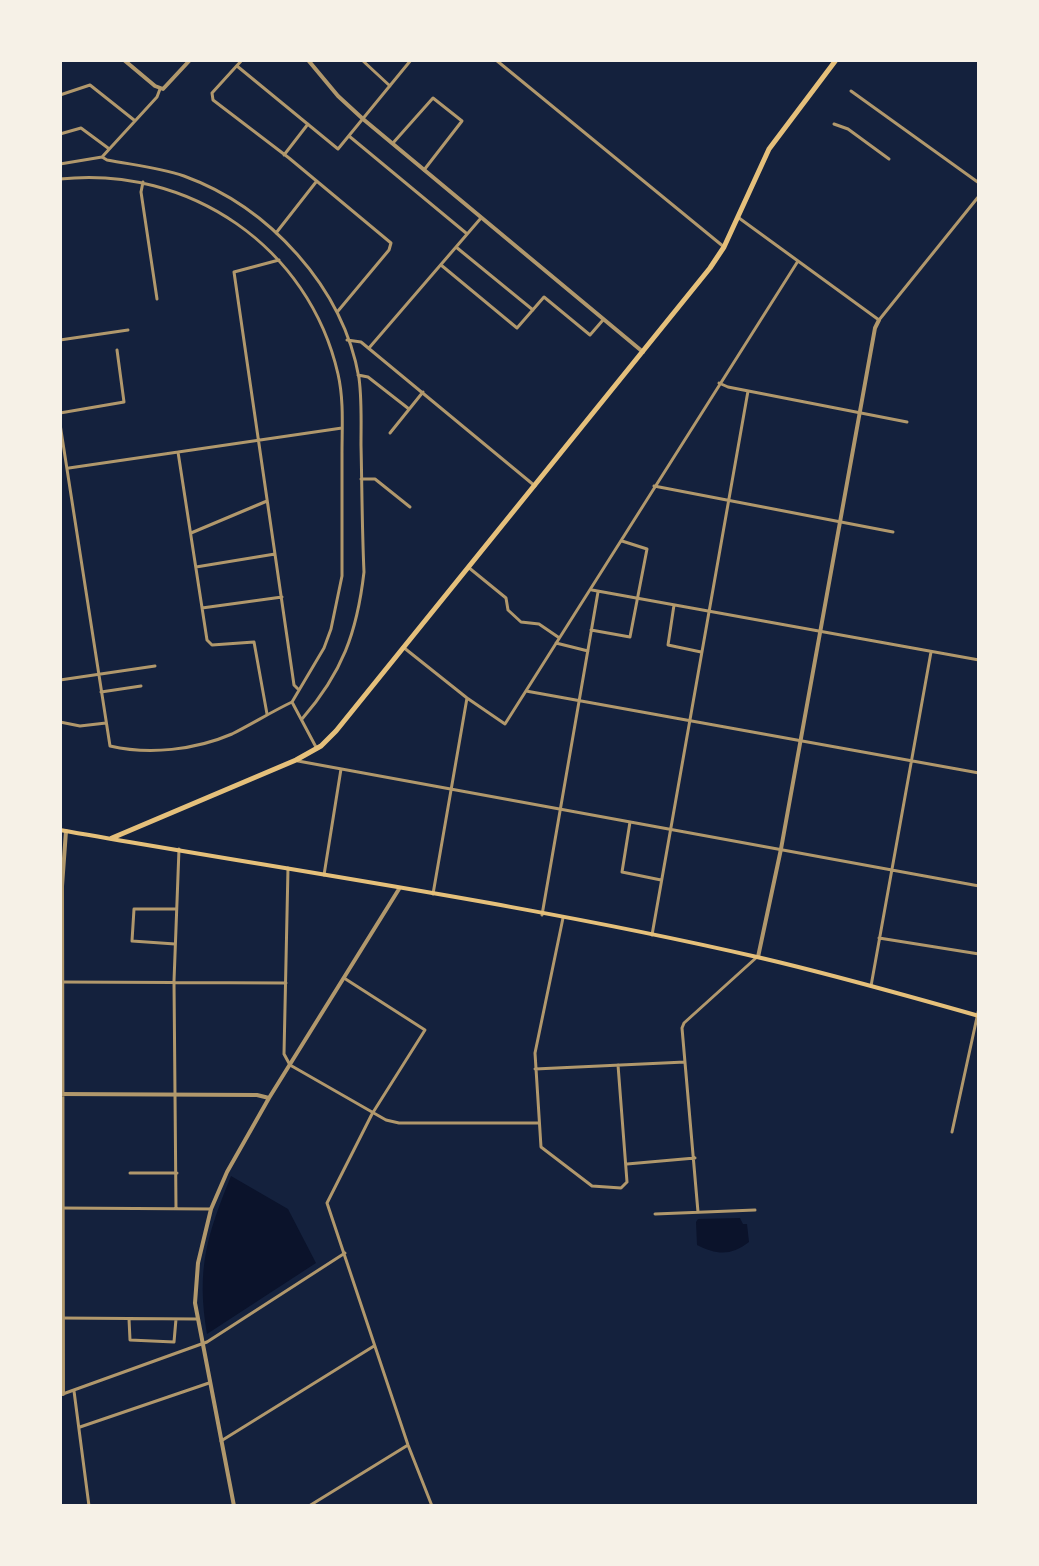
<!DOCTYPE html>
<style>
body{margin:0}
#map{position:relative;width:1039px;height:1566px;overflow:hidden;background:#14213d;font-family:Poppins,sans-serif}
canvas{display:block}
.frame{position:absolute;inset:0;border:62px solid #f6f1e7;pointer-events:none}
</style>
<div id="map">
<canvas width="1039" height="1566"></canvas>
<div class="frame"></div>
</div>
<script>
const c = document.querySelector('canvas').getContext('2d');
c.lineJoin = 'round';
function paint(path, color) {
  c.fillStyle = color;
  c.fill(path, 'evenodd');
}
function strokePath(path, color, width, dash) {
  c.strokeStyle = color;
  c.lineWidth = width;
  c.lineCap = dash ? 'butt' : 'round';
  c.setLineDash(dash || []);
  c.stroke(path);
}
paint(new Path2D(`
 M231,1176L288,1209L316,1263L207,1334C196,1269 207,1235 231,1176Z
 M740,1218L743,1224H747L749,1242C731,1256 717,1255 697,1245L696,1222L698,1219Z`), '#0b132b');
strokePath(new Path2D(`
 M242,60L212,93L213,100L289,158L391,243L389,250L338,311
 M362,60L390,86
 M496,60L724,247
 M237,66L338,149L411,60
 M851,91L979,183
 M60,95L90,85L134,120
 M834,124L848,129L889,159
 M60,134L81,128L108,148
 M349,136L466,233
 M393,143L433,98L462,121L424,170
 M284,155L308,124
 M102,157L107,160C133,165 158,167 184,176C269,207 343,287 359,378C362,400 361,423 361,445C362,487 362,530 364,572C357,633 342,673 302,719
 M60,164L102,157L157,97L160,89
 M60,179C189,165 309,247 338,374C344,400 342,428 342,453C342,494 342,535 342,576L331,629L324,648L292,702L317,749
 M143,182L141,192L157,299
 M739,218L879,320L979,196
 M276,233L316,182
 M456,247L533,310
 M279,260L234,272L294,685L299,690
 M441,265L517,328L544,297L590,335L603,320
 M60,340L128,330
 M347,340L361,342L535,486
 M369,348L481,218
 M358,375L368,377L409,409
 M719,383L728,387L907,422
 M60,413L124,402L117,350
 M60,424L110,746C149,755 195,750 232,734C252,724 271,712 292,702
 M390,433L423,392
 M178,452L207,640L212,645L254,642L267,714
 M69,468L342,428
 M361,479H375L410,507
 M654,486L893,532
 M191,533L267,501
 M196,567L275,554
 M468,567L506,598L508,610L521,622L539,624L558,637
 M592,590L979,660
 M674,605L668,645L701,652
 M202,608L282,597
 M591,630L630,637L647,549L622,541
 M556,643L588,651
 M403,647L467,698L505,724L798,261
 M60,680L155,666
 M526,691L979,773
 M101,692L141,686
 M60,722L80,726L106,723
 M298,761L979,886
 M630,822L622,872L661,880
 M288,868L284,1054L290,1065L386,1120L399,1123H539
 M324,875L341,769
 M433,894L467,698
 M175,909H134L132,941L175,944
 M542,915L598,592
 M563,918L535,1053L541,1147L592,1186L621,1188L627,1182L618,1065
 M652,935L748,391
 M879,938L979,954
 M344,978L425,1030L372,1114L327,1203L408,1445L432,1506
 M60,982L286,983
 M871,986L931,652
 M535,1069L685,1062
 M952,1132L979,1008
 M627,1164L695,1158
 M130,1173H177
 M60,1208L211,1209
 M176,1208L174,981L179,849
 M698,1212L682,1028L684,1023L757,957
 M655,1214L755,1210
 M60,1318L197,1319
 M129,1319L130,1340L174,1342L176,1319
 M74,1391L89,1506
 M60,1395L207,1342L345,1253
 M80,1427L209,1383
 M221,1441L374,1346
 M309,1506L408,1445`), '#b1986c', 3);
strokePath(new Path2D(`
 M124,60L155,86L163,89L190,60
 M308,60L338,96L363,119L643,352
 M758,957L781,849L875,328L879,320
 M60,1094L257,1095L269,1098
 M63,1394L62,886L66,831
 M234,1506L195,1303L198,1263L211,1209L227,1172L269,1098L399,889`), '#b1986c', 4);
strokePath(new Path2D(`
 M60,830C292,871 527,904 757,957C831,974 905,995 979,1016`), '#e5c07b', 4);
strokePath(new Path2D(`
 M112,838L296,760L321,746L336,731L710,268L724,247L769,149L836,60`), '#e5c07b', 5);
</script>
